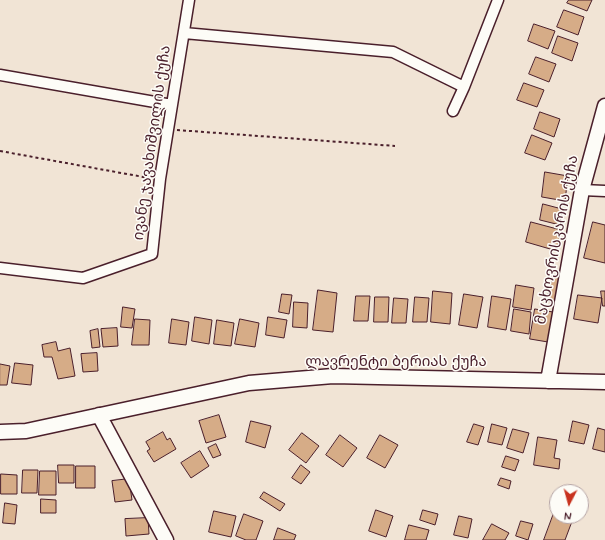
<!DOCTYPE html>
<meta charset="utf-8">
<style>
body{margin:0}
#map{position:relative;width:605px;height:540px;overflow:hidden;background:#f1e4d5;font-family:Mynerve,sans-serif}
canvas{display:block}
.north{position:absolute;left:549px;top:484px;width:40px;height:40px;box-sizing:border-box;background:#fdfcf7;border:1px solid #b5a4a5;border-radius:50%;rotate:186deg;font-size:11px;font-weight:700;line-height:16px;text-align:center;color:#4a1f2b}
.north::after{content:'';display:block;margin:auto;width:14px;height:18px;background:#c8321e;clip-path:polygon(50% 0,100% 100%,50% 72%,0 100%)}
</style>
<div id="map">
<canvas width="605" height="540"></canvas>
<div class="north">N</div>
</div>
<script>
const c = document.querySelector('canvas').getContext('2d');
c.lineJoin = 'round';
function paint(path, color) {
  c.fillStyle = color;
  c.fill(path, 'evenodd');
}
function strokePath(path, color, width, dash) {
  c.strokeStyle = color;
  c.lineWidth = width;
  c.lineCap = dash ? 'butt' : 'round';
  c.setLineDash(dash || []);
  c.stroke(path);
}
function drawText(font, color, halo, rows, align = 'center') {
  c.font = font + ' Mynerve,"Noto Sans Georgian",sans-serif';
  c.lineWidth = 3;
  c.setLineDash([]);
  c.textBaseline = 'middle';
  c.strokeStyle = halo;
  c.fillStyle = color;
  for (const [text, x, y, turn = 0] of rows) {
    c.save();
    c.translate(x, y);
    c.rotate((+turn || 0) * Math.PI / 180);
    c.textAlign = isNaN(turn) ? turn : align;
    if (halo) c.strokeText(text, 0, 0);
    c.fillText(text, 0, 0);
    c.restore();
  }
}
const building = new Path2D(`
 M569,0H592L587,11L567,3Z
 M564,10L584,17L578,35L557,27Z
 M534,24L555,31L548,49L528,41Z
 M558,36L578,43L572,61L552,53Z
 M536,57L556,64L549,82L529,74Z
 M524,83L544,90L537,107L517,100Z
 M540,112L560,119L554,137L534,129Z
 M532,135L552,143L545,160L525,153Z
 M545,172L568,176L565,201L542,197Z
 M543,204L562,209L560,225L540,220Z
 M531,222L561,230L557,251L526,242Z
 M593,222L605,225V263L584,258Z
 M553,275L561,278L556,303L547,301Z
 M516,285L534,288L531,310L513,307Z
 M318,290L337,293L333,332L313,330Z
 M433,291L452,293L450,324L431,322Z
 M601,291H605V306H603Z
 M282,294L292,295L289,314L279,312Z
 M464,294L483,297L477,328L459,325Z
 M578,295L602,298L598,323L574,319Z
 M356,296H370L368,321H354Z
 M492,296L511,299L506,330L488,327Z
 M375,297H389L388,322H374Z
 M415,297L429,298L427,322H413Z
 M394,298L408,299L406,323H392Z
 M294,302L308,303L307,328L293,327Z
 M123,307L135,309L132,328L121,327Z
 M514,309L531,312L529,334L511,331Z
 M535,309L553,312L548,342L530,339Z
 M195,317L212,320L209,344L192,341Z
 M268,317L287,320L284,338L266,335Z
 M135,319L150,320L149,345H132Z
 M172,319L189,322L186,345L169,343Z
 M240,319L259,323L255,347L235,344Z
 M217,320L234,323L231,346L214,344Z
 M117,328L118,346L103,347L101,329Z
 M98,329L100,347L92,348L90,331Z
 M56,342L58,351L70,348L75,376L58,379L52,357H44L42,345Z
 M97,353L98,371L83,372L81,354Z
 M15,363L33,365L31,385L12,383Z
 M0,364L10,366L7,385H0Z
 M219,415L226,437L206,443L199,421Z
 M251,421L271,426L265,448L246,442Z
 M573,421L589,425L584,444L569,441Z
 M474,424L484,427L478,445L467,442Z
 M492,424L507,428L502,445L488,442Z
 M598,428L605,430V452L593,449Z
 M513,429L529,433L523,453L507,448Z
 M163,432L167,440L170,438L176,449L154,462L147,451L150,449L146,442Z
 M302,433L319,446L306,463L289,450Z
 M340,435L357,448L343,467L326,455Z
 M380,435L398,445L385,468L367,458Z
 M538,437L557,440L554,458L560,459L559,469L534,465Z
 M216,444L221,455L213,458L208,448Z
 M200,451L209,466L191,478L181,463Z
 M506,456L519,460L515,471L502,467Z
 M58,465H74V483H59Z
 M301,465L310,472L301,484L292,478Z
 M76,466H95V488H76Z
 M23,470H38L37,493H22Z
 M40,471H56V495H39Z
 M1,474L17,475V494H1Z
 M501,478L511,481L509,489L498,485Z
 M129,479L132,500L115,502L112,481Z
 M264,492L285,504L280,511L260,498Z
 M41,499L56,500V513H41Z
 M5,503L17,505L15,524L3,523Z
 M556,507L557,516H574L565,540H544Z
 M376,510L393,516L386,537L369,531Z
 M423,510L438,514L435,525L420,520Z
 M214,511L236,516L231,537L209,532Z
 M244,514L263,521L256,540H246L236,536Z
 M459,516L472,519L468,538L454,535Z
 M148,518L149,534L126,536L125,519Z
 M521,521L533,524L528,540L516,536Z
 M492,524L509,533L505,540H483Z
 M409,525L429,530L426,540H405Z
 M278,528L296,535L294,540H274Z`);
paint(building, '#d6ac87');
strokePath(building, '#4a1f2b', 1);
const street = new Path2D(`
 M184,33L393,52L464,87
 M0,75L172,105
 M453,111L464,87L498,0
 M582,190L605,191
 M0,268L83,278L152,254L160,179L189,0`);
const secondary = new Path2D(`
 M548,381L582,190L605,106
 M99,415L166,540
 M0,432L26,431L249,383L333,376L605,382`);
strokePath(street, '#4a1f2b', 13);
strokePath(secondary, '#4a1f2b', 17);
strokePath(new Path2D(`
 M177,130L395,146
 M0,151L149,178`), '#4a1f2b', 2, [3, 3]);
strokePath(street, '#fdfcf7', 10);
strokePath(secondary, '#fdfcf7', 14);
drawText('15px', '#4a1f2b', '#fdfcf7', [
 ["ივანე ჯავახიშვილის ქუჩა",153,143,-82],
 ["მაცხოვრისკარის ქუჩა",558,240,-79],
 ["ლავრენტი ბერიას ქუჩა",396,363]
]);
</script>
